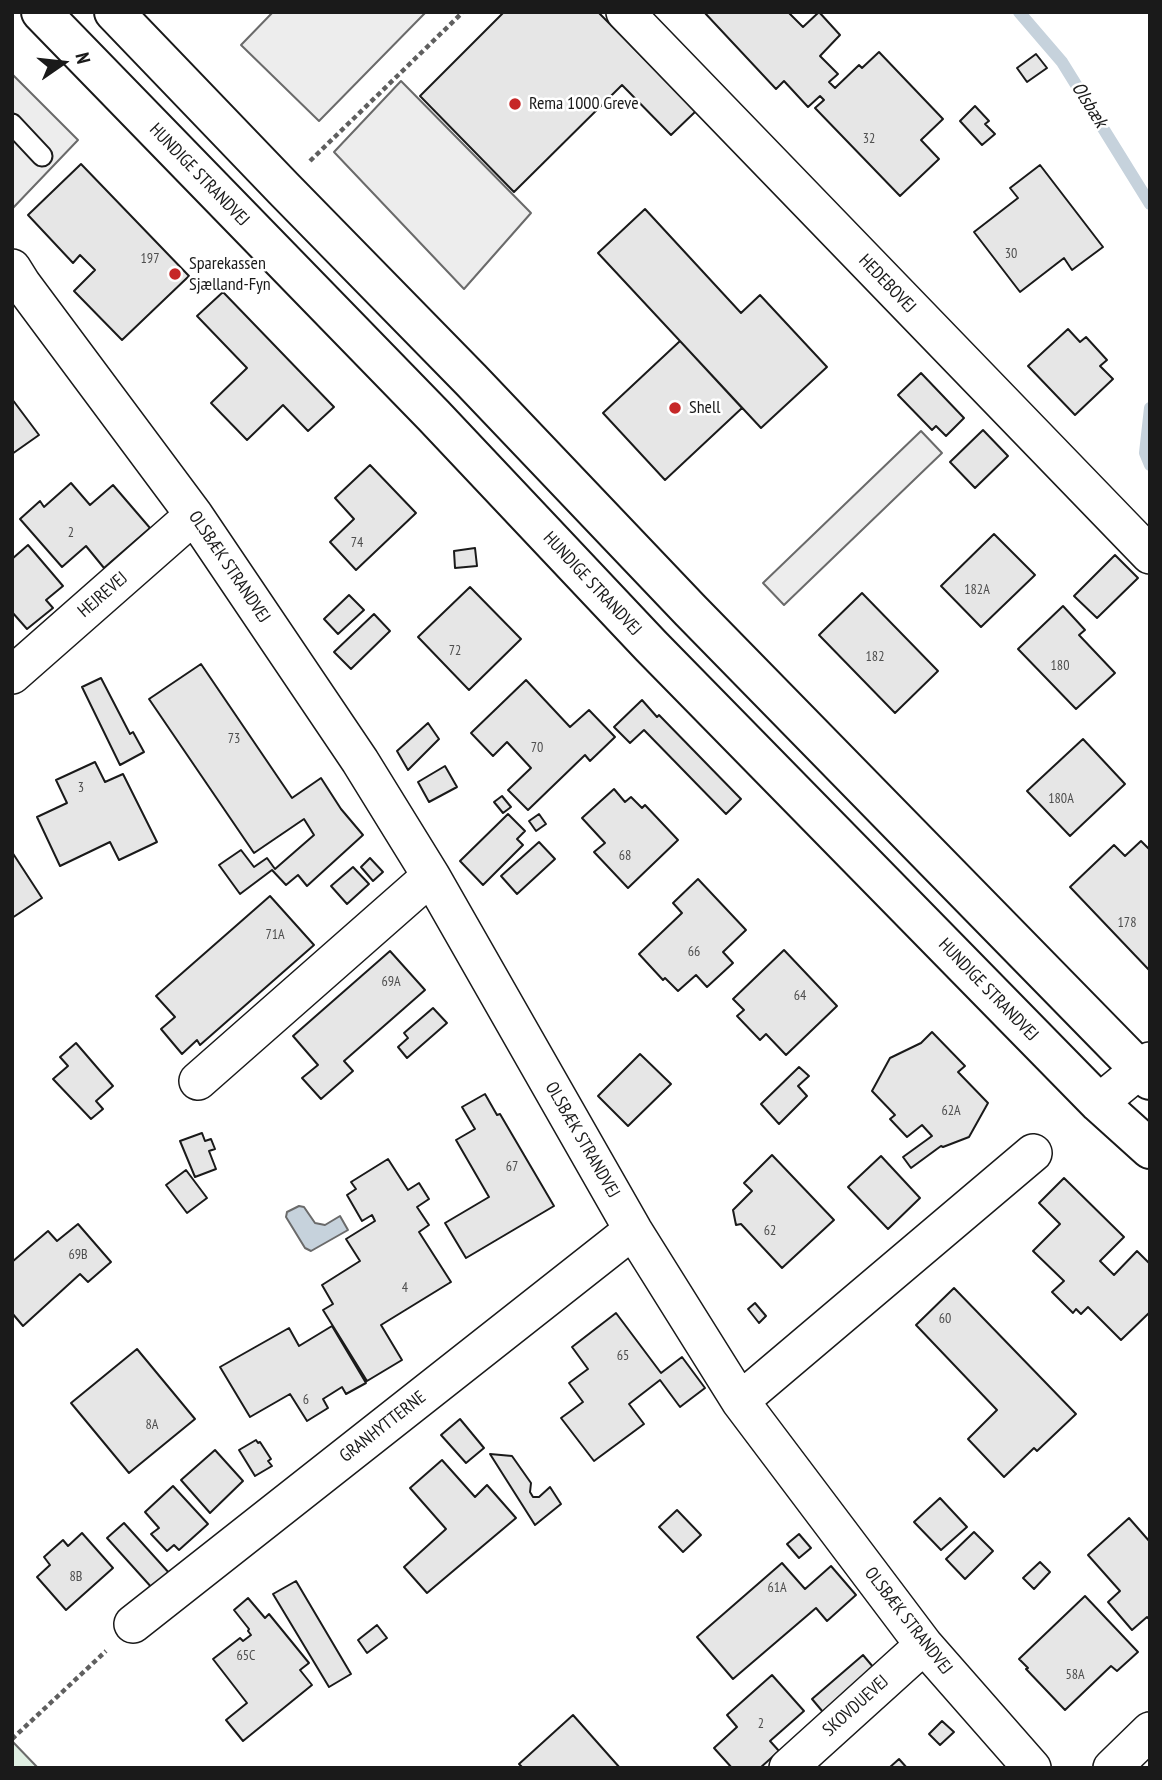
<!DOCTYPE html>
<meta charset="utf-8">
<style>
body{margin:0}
#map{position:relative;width:1162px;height:1780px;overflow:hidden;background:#fff;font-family:"PT Sans Narrow",sans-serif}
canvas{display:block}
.frame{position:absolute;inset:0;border:14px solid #1a1a1a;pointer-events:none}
.north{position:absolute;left:28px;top:28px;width:70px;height:70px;-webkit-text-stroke:5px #fff;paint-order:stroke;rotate:76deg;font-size:19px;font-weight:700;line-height:28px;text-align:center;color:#1a1a1a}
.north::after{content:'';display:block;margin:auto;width:24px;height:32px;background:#1a1a1a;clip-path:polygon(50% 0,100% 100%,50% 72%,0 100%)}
</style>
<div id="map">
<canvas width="1162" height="1780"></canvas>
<div class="frame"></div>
<div class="north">N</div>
</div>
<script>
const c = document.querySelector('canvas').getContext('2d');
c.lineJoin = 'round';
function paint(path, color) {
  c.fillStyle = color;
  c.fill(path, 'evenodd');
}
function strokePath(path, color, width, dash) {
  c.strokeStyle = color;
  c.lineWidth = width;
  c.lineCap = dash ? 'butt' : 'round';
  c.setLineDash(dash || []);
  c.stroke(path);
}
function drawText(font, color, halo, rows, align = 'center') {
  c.font = font + ' "PT Sans Narrow",sans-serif';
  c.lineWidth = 5;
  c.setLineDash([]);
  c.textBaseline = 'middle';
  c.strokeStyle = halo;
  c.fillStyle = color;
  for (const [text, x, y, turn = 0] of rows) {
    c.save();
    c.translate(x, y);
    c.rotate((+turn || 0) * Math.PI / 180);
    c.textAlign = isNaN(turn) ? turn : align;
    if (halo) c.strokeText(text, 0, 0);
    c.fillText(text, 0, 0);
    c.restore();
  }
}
const green = new Path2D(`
 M12,1741L38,1768H12Z`);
paint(green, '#e0efe3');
strokePath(green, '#6a6a6a', 2);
const parking = new Path2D(`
 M273,12H426L319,121L241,45Z
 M12,74L78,140L12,209Z
 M401,81L531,213L464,289L334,152Z
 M921,431L942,453L784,605L763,583Z`);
paint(parking, '#ededed');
strokePath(parking, '#6a6a6a', 2);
const water = new Path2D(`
 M299,1206L304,1207L315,1223L325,1225L340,1216L348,1230L311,1251L305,1248L286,1217L287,1212Z`);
paint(water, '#c6d2dc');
strokePath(water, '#6a6a6a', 2);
strokePath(new Path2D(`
 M1019,12L1062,62L1150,204
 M1150,408L1145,453L1150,465`), '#c6d2dc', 12);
const building = new Path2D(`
 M504,12H598L696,111L671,135L622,85L514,192L420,96Z
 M704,12H788L803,27L819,12L840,35L820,56L838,74L829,82L835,88L859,65L862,68L879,52L943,119L921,140L939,159L900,196L815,108L824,100L820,96L808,107L784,81L776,89Z
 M1036,54L1047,68L1027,82L1017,68Z
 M975,106L989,121L985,124L995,134L982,145L960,121Z
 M81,164L189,276L122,340L74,291L95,270L80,255L73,263L28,215Z
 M1040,165L1103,247L1072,270L1064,258L1020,292L974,232L1018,198L1010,188Z
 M645,209L741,313L760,295L827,367L761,428L598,253Z
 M223,292L334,407L308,431L283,405L247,440L211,403L247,368L197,316Z
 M1068,329L1080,342L1086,337L1107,360L1100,366L1113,379L1075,415L1028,366Z
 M680,341L742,408L665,480L603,413Z
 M921,373L964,418L946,436L936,426L932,430L898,395Z
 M12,399L39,435L12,454Z
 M983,430L1008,456L975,488L950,462Z
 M370,465L416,513L356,570L330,542L354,519L335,498Z
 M71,483L90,505L113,485L150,528L104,568L86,546L62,567L20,519L40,501L44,507Z
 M994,534L1035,575L981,627L941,586Z
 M28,545L63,586L46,600L53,608L27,629L12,612V559Z
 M475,548L477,566L455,568L454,551Z
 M1115,555L1138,578L1097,618L1074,596Z
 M470,587L521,639L469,690L418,637Z
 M862,593L938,671L895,713L819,635Z
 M349,595L364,610L338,634L324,619Z
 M1063,606L1085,630L1079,635L1115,673L1076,709L1018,649Z
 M374,614L390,631L351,669L334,652Z
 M201,664L292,798L321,778L341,809L363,835L307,886L298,875L286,885L272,870L240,894L219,865L241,850L254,867L267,858L275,869L314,835L304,819L254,853L149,699Z
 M101,678L130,734L133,732L144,752L120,765L82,687Z
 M526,680L570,727L589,710L615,737L590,761L585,755L528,810L508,790L531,768L507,742L493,756L471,733Z
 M642,700L657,717L659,715L741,799L726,814L644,730L630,743L614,727Z
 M428,723L439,739L408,770L397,751Z
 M1083,739L1125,784L1070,836L1027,791Z
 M95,762L105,782L123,774L157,842L119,860L110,842L60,866L37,817L67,803L56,780Z
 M445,766L457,787L429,802L418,782Z
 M614,789L625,802L631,797L642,808L645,805L678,840L628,888L594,852L605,843L582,818Z
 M502,796L511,807L503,813L494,802Z
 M508,814L525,831L517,839L523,845L483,885L460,861Z
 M539,814L546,824L536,831L529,821Z
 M1141,841L1150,850V971L1070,887L1114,845L1125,856Z
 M539,842L555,859L517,894L501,876Z
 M12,852L42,898L12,918Z
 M370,858L383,872L373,881L361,867Z
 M353,867L369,884L347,904L331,886Z
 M698,879L746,930L723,952L733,963L707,987L696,975L678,991L665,978L663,980L639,954L682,913L673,903Z
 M270,896L314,945L200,1045L197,1040L182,1054L161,1029L175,1017L156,996Z
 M784,950L837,1006L786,1055L766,1034L760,1040L737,1016L744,1010L733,999Z
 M390,951L425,990L344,1061L353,1071L321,1099L302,1078L318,1065L293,1036Z
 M433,1008L447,1023L407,1058L398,1047L408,1038L404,1033Z
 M932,1032L965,1066L958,1072L988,1103L969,1137L943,1147L941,1146L911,1168L903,1157L932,1136L922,1125L907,1137L890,1119L895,1115L872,1091L890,1058L921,1043Z
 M76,1043L113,1086L96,1101L103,1109L91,1119L53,1079L68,1066L60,1057Z
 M640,1054L671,1084L628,1126L598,1096Z
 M799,1067L809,1076L798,1086L807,1096L779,1124L761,1104Z
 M485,1094L497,1115L500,1114L554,1206L466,1258L445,1223L489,1197L456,1140L475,1129L462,1107Z
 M202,1133L205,1141L211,1139L215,1149L209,1151L216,1169L195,1177L180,1141Z
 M772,1155L834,1220L782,1268L741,1224L736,1225L733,1210L752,1191L744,1183Z
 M881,1156L920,1198L888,1229L848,1187Z
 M388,1159L408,1190L419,1183L429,1199L417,1207L429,1225L419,1232L451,1282L381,1325L402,1360L367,1381L323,1310L333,1304L322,1285L360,1261L346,1239L375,1221L372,1215L362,1221L347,1195L356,1189L351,1182Z
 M186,1170L207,1198L187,1213L166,1185Z
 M1064,1178L1124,1237L1100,1261L1114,1275L1137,1251L1150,1264V1312L1121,1340L1088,1307L1081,1314L1076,1309L1073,1313L1052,1292L1064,1281L1033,1251L1060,1224L1039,1203Z
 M78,1224L111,1262L88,1282L80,1274L23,1326L12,1313V1262L48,1231L57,1241Z
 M954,1288L1076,1414L1037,1451L1034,1448L1004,1477L968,1439L997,1410L916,1325Z
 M755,1303L766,1316L759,1323L748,1309Z
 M616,1313L661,1373L682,1357L705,1388L680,1407L660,1380L629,1404L644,1424L594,1461L561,1418L583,1402L569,1383L588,1369L572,1347Z
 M332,1326L366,1383L346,1394L342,1387L323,1399L328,1408L307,1421L290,1394L250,1417L220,1367L289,1328L299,1346Z
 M137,1349L195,1419L129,1473L71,1403Z
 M460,1419L484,1448L466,1463L441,1435Z
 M256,1440L258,1443L260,1442L271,1459L268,1461L272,1466L255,1476L239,1450Z
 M215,1450L243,1481L210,1513L181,1480Z
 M490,1454L512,1456L531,1483L530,1492L533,1497H539L550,1487L561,1504L535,1525Z
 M442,1460L475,1497L487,1485L516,1518L427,1593L404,1567L446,1529L410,1488Z
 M173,1486L208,1524L179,1550L174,1545L167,1551L151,1534L159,1528L145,1512Z
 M940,1498L967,1527L941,1550L914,1522Z
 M677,1510L701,1535L683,1552L659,1527Z
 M1129,1518L1150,1542V1620L1147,1617L1132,1630L1108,1602L1120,1591L1088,1555Z
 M124,1523L170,1574L153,1589L107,1538Z
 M974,1532L993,1551L965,1579L946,1559Z
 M82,1533L113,1568L66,1610L37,1577L50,1565L44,1557L63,1540L68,1546Z
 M799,1534L811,1548L799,1558L787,1544Z
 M1040,1562L1050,1572L1034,1589L1023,1578Z
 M782,1563L805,1589L831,1566L856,1595L827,1621L816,1608L733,1679L697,1637Z
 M296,1581L351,1674L329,1687L273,1594Z
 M1085,1596L1138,1652L1117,1671L1111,1666L1065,1710L1026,1669L1028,1668L1019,1659Z
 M248,1598L265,1618L269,1614L309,1663L300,1670L312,1685L243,1741L226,1720L247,1703L213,1659L240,1638L243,1641L251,1635L248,1631L249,1629L234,1610Z
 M377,1625L387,1638L367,1653L358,1640Z
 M863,1655L879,1674L828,1718L812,1699Z
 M772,1675L804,1711L770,1741L779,1751L760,1768H732L714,1748L737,1727L727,1715Z
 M573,1715L620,1768H523L519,1764Z
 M942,1721L954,1732L940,1745L929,1734Z
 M899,1759L907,1768H889Z`);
paint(building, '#e6e6e6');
strokePath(building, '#1a1a1a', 2);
const lane = new Path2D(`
 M12,124L42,156`);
const street = new Path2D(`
 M625,12L1150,555
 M12,268L22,284L194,515L360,761L431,876L633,1230L740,1401L924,1645L1032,1768
 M12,675L194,515
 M198,1081L431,876
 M1099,1103L1150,1061
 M740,1401L1033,1153
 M133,1624L633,1230
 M788,1768L924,1645
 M1112,1768L1150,1731`);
const secondary = new Path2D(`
 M41,12L434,416L651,646L1099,1103L1150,1149
 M114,12L283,188L471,380L690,610L1150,1080`);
strokePath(lane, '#1a1a1a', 23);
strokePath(street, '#1a1a1a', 40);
strokePath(secondary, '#1a1a1a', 42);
strokePath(new Path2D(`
 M310,161L463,12
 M12,1739L106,1651`), '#5f5f5f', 4.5, [5, 3.5]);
strokePath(lane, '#fff', 19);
strokePath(street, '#fff', 37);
strokePath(secondary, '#fff', 38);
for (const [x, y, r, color] of [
 [515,104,7,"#c62828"],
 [175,274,7,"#c62828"],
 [675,408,7,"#c62828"]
]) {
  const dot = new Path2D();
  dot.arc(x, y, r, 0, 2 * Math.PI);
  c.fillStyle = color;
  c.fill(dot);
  strokePath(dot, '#fff', 2.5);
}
drawText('14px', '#4d4d4d', null, [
 ["32",869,139],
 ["30",1011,254],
 ["197",150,259],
 ["2",71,533],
 ["74",357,543],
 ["182A",977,590],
 ["72",455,651],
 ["182",875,657],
 ["180",1060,666],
 ["73",234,739],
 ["70",537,748],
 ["3",81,788],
 ["180A",1061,799],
 ["68",625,856],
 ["178",1127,923],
 ["71A",275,935],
 ["66",694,952],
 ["69A",391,982],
 ["64",800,996],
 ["62A",951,1111],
 ["67",512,1167],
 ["62",770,1231],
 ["69B",78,1255],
 ["4",405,1288],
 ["60",945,1319],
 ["65",623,1356],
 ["6",306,1400],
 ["8A",152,1425],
 ["8B",76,1577],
 ["61A",777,1588],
 ["65C",246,1656],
 ["58A",1075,1675],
 ["2",761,1724]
]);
drawText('18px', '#1a1a1a', '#fff', [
 ["Rema 1000 Greve",529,104],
 ["Sparekassen",189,264],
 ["Sjælland-Fyn",189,285],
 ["Shell",689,408]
], 'left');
drawText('18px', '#1a1a1a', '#fff', [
 ["HUNDIGE STRANDVEJ",199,175,46],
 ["HEDEBOVEJ",887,284,46],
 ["OLSBÆK STRANDVEJ",229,567,56],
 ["HUNDIGE STRANDVEJ",592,584,47],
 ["HEJREVEJ",103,595,-41],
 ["HUNDIGE STRANDVEJ",988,990,46],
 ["OLSBÆK STRANDVEJ",582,1140,60],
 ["GRANHYTTERNE",383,1427,-38],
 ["OLSBÆK STRANDVEJ",908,1621,52],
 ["SKOVDUEVEJ",856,1706,-42]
]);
drawText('italic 19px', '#1a1a1a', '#fff', [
 ["Olsbæk",1089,105,58]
]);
</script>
